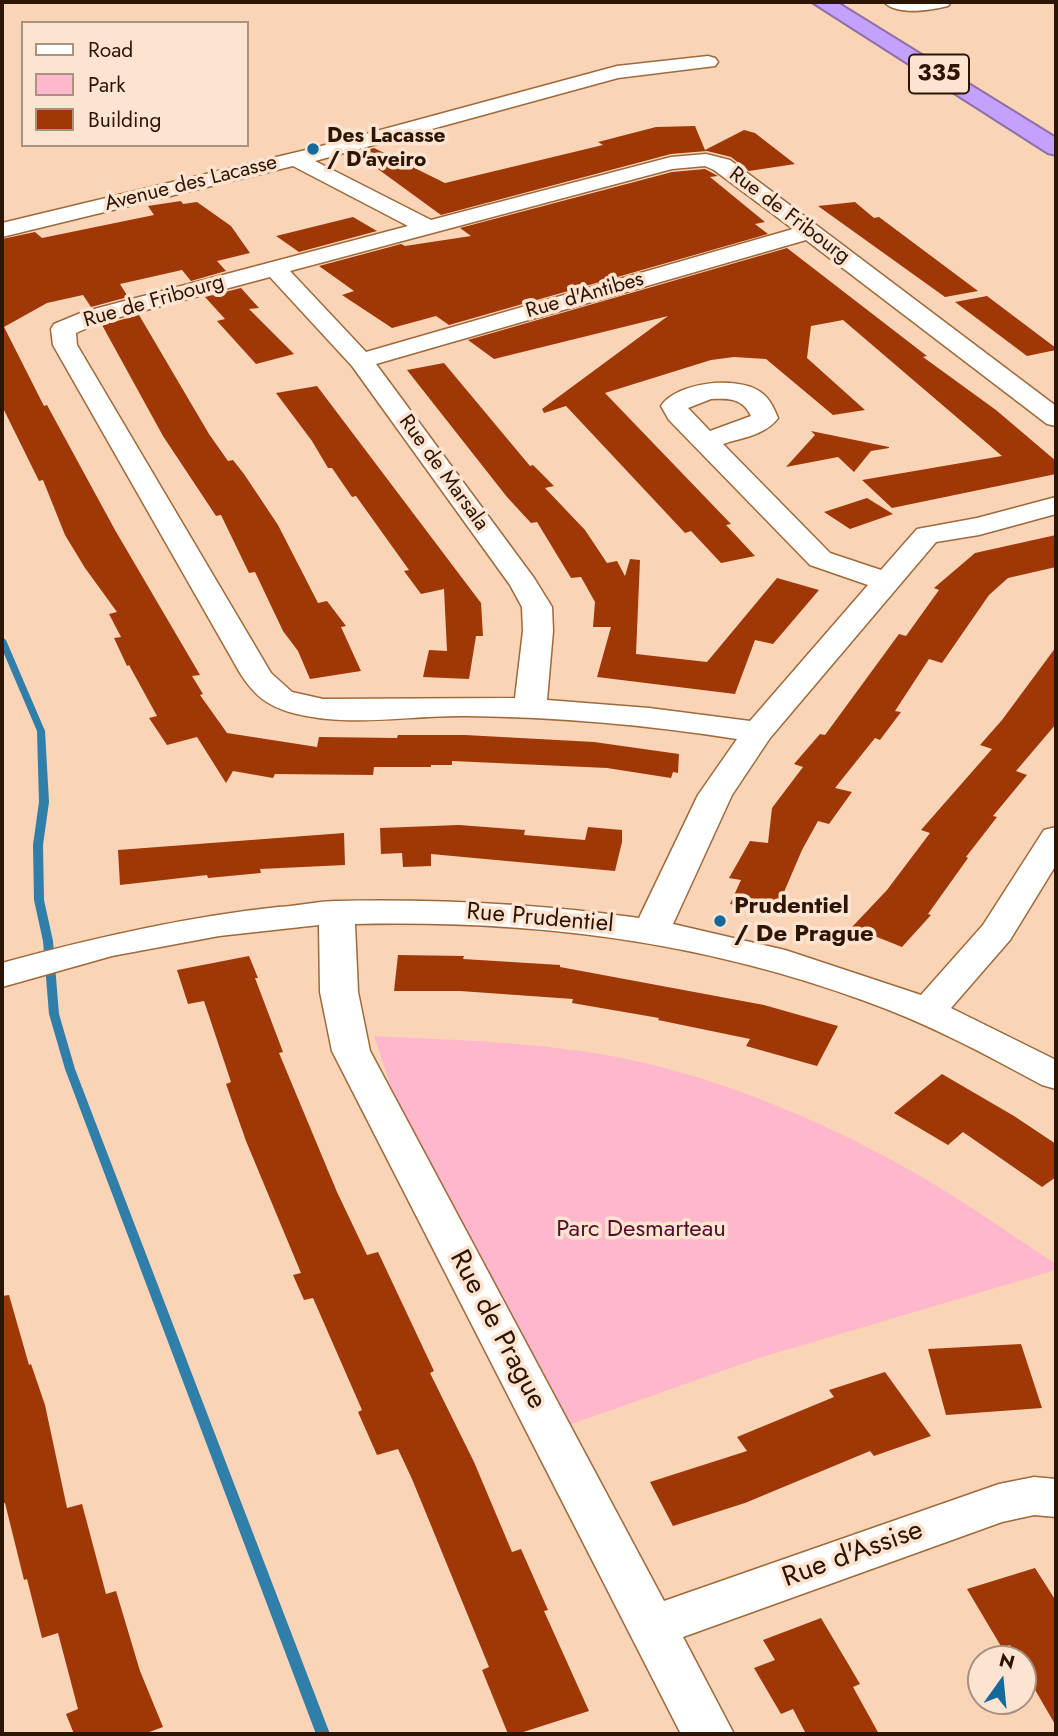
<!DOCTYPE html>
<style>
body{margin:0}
#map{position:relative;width:1058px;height:1736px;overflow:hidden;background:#f9d4b7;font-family:Jost,sans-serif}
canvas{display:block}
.frame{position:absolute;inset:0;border:4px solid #2c1603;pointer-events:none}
.legend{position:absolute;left:21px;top:21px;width:228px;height:126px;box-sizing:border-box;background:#fde4d1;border:2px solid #a9927f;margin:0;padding:9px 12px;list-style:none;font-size:21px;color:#2c1603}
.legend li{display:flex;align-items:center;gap:14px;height:35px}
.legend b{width:35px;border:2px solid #a9927f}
.north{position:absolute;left:967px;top:1645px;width:70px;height:70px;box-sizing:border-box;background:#fde4d1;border:2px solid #a9927f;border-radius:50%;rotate:15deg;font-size:19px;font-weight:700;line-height:28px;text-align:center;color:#2c1603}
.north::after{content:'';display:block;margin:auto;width:24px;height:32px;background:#146a9a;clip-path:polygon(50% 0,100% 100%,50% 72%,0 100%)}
</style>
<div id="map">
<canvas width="1058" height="1736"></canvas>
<div class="frame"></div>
<ul class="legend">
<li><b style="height:9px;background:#fff"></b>Road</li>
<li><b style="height:19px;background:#ffb7cb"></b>Park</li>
<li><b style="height:19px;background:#9f3806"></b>Building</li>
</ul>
<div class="north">N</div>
</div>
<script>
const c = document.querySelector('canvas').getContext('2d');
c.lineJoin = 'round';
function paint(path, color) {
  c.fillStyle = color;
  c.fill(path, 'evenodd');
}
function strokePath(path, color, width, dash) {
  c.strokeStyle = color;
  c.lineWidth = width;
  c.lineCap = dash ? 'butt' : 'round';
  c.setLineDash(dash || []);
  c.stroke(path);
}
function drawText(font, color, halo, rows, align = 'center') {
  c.font = font + ' Jost,sans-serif';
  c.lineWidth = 7;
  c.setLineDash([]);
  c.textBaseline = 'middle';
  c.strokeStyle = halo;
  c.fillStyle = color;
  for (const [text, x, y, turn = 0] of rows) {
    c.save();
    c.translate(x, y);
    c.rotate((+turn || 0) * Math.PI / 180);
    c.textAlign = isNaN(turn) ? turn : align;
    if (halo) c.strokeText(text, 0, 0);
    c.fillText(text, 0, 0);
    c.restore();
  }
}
paint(new Path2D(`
 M374,1036C457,1040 541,1042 622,1058C729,1080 833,1125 927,1180C971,1206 1013,1236 1056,1264V1270L759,1358L563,1427L402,1120Z`), '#ffb7cb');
paint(new Path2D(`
 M2,637L6,640L45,731L49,802L43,845L44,900L53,941L59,1014L75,1069L330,1734H316L65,1069L49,1014L43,941L34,900L33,845L39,802L37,731L2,649Z`), '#307eaa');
paint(new Path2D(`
 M695,126L705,150L744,130L755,133L795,164L749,171L731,157L707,151L671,154L441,215L360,156L363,151L374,148L445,183L603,145L598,142L656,127Z
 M705,169L718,176L710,177L765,222L755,224L768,234L449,325L436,316L392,328L342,295L354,291L319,266L401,244L405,246L471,236L460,228L672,172Z
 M181,201L183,204L197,202L231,226L250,253L217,261L226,271L191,281L182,270L120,284L128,297L91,307L83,295L47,303L4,327L44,406L47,405L115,530L200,675L192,676L203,694L200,695L227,733L317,747L319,737L397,738L398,735H465L594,742L679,754L678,773L673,772L671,778L607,768L452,761V765H431V767H374L373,775L275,774L273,778L233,771L226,783L197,737L167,745L149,718L157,716L129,665L127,666L114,638L121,637L109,614L117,612L85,568L65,535L43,480L39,481L2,406V239L35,232L42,238L154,215L148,206Z
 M855,202L874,218L879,217L978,291L945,297L818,206Z
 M353,217L377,231L299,252L276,236Z
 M787,248L927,356L923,357L996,410L1056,461V474L892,508L862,480L1002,456L843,320L811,326L807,358L865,410L833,415L766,359L734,357L711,360L605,393L731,524L726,525L755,556L721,563L691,531L685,533L566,406L544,413L542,409L668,316L494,359L468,340Z
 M241,288L259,308L249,309L294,354L256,364L217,321L225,319L205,297Z
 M987,296L1056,348V350L1027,356L955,302Z
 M139,315L209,434L228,461L233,460L244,474L278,525L318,603L327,601L346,626L341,627L361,671L310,679L298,651L283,631L255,572L249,573L221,515L216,516L163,436L102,325Z
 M444,363L530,466L533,465L554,486L545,488L585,530L607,563L617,561L625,576L630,559L640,560L636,654L707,662L777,578L819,590L773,644L755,640L735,694L597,677L611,627H593L595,602L581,577L571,578L537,522L531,523L507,497L407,370Z
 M317,386L481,603L483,636H476L469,679L423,677L429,650L447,651L444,589L421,594L404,571L409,570L356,496L352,497L332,468H328L312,441L276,393Z
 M811,431L889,447V448L871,451L854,472L838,457L786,467L815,435Z
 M867,498L893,514L850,529L824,512Z
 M1056,535V567L1008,578L989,595L942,663L929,659L895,711L901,712L880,740L875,738L835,788L852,792L829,824L818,821L802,850L775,913L730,904L741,880L729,878L750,841L768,843L772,808L803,767L794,764L820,734L825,735L899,634L906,636L939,590L934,588L975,553Z
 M1056,647V724L1016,771L1027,775L993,816L997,817L966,857L968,858L928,914L931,915L902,947L852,927L887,890L930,833L921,830L992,749L980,745L1002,720Z
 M459,825L525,830L524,835L585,840L588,827L622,830V842L615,871L431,854V866L403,867L402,853L381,854L380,828Z
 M344,833L345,865L260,869L261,873L208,878L207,875L120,885L118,850Z
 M398,955L464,956L463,959L560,965V967L764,1005L838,1026L817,1066L746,1046L750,1039L658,1020L659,1018L572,1003L573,999L460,991H394Z
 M249,956L258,978H255L283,1052L279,1053L337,1192L367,1255L378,1252L434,1371L430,1373L474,1462L512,1552L521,1549L548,1610L544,1611L589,1711L517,1734H508L482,1670L489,1667L412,1479L398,1449L377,1455L358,1412L362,1410L313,1298L304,1300L293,1275L301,1273L246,1141L226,1084L231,1082L204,1001L188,1004L177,970Z
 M942,1074L1014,1116L1056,1144V1177L1042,1187L963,1132L948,1145L894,1113Z
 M9,1295L29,1365L31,1364L45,1405L67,1508L82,1504L106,1594L116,1591L140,1671L163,1727L144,1734H74L66,1714L78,1709L58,1633L42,1638L27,1579L24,1580L5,1503L2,1504V1296Z
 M1021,1344L1042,1408L946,1415L928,1349Z
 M885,1372L931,1436L874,1456L870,1451L745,1503L673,1526L650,1482L747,1451L737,1437L834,1397L829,1390Z
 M1035,1568L1056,1601V1726L1023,1669V1659H1017L1010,1645L1002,1648L967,1589Z
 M821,1618L860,1684L853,1687L879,1734H806L793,1709L781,1714L754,1668L775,1660L763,1640Z`), '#9f3806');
const minor = new Path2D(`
 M884,2H951L948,6C931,10 897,16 884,2Z
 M708,56L715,58L718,62L715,66L618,78L315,161L431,220L671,157L706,154L730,160L1056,406V426L1047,424L806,240L376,364L534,578L552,607L553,631L547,700L649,708L750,721L868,585L810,565L669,420L661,406C677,382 736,376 759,391C769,397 774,408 778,418C766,435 741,438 723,444L830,553L881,570L917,529L977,518L1056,497V514L979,535L936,542L770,738L732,795L673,924L785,950L921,995L983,925L1044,830L1056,827V865L1010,940L951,1008L1056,1060V1089L1042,1085C985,1054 927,1023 865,1001C697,940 533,920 355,924L358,992L370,1051L664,1601L999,1484L1034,1477L1056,1479V1517L1034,1515L1002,1522L683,1637L734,1734H681L332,1051L320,992L319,925L219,936L112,956L2,987V963C93,938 184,917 278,907C297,906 318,901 337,901C438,899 538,904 639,918L698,795L737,739C648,725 558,717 467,716C409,715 350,728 293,713C267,706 254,695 240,673L53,345L51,329L54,324L83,312L408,226L293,166L2,237V223L314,148L617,66ZM705,166L714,170L793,229L366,352L290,271L672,169ZM270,277L352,366L510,585L522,607L523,631L515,698L323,699L292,692L271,673L77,345L76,333L101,322ZM711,399C728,398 743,398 751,416L710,431L688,408Z`);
const highway = new Path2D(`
 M812,2H836L1056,138V155L1048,153Z`);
strokePath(minor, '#9f693a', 3);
strokePath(highway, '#8e70a5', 4);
paint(minor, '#fff');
paint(highway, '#c3a1fc');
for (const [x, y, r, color] of [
 [313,149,7,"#146a9a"],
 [720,921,7,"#146a9a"]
]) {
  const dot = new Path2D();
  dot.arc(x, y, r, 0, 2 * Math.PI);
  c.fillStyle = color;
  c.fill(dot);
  strokePath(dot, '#fde4d1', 2.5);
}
drawText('bold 21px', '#2c1603', '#fde4d1', [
 ["Des Lacasse",327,137],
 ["/ D'aveiro",327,161]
], 'left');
drawText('21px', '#2c1603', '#fde4d1', [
 ["Avenue des Lacasse",191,184,-14],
 ["Rue de Fribourg",789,216,37],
 ["Rue d'Antibes",585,296,-16],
 ["Rue de Fribourg",154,302,-16],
 ["Rue de Marsala",443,473,54]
]);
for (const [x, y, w] of [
 [939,74,60]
]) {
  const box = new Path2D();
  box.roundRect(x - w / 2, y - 19.5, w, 39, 5);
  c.fillStyle = '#fde4d1';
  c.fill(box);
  strokePath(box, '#2c1603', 2);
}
drawText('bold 23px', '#2c1603', null, [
 ["335",939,74]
]);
drawText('bold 24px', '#2c1603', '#fde4d1', [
 ["Prudentiel",734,907],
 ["/ De Prague",734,935]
], 'left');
drawText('24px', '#2c1603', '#fde4d1', [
 ["Rue Prudentiel",540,919,5]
]);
drawText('24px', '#550d2c', '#fde4d1', [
 ["Parc Desmarteau",641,1230]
]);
drawText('28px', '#2c1603', '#fde4d1', [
 ["Rue de Prague",497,1330,62],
 ["Rue d'Assise",853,1555,-20]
]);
</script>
